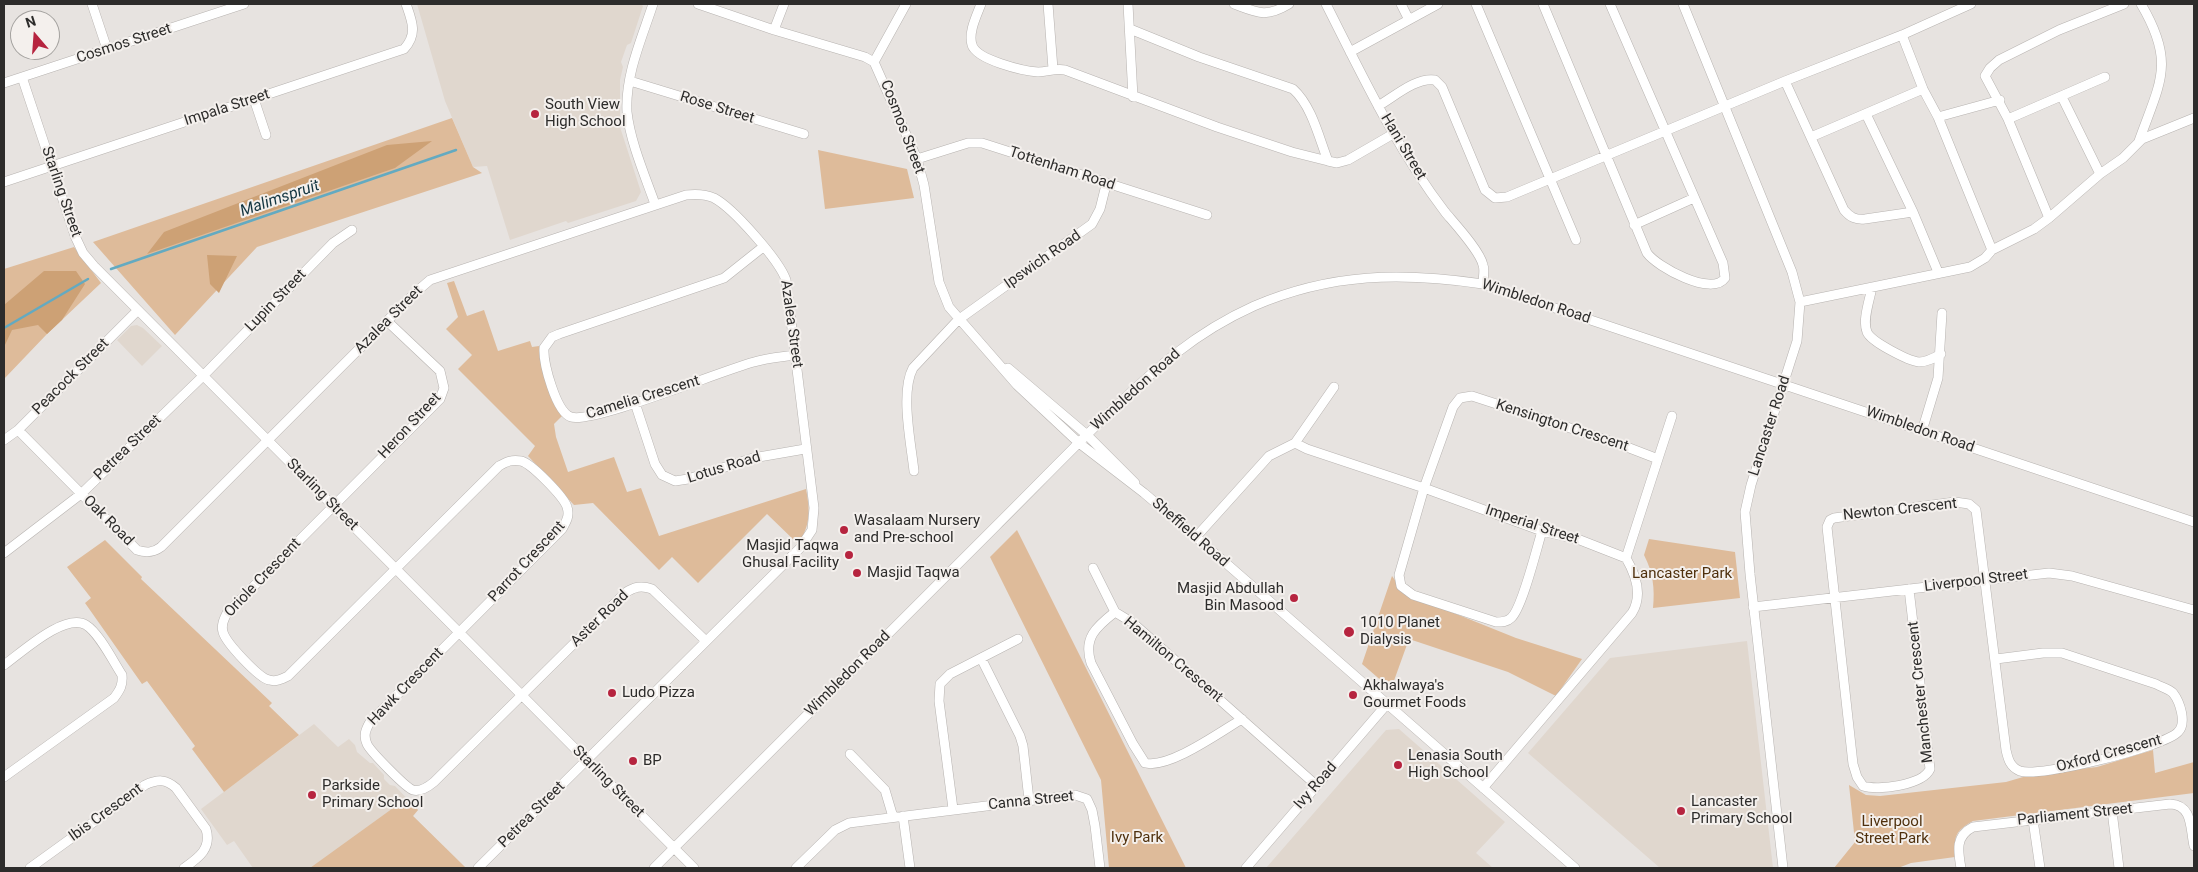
<!DOCTYPE html>
<style>
body{margin:0}
#map{position:relative;width:2198px;height:872px;overflow:hidden;background:#e7e3e0;font-family:Roboto,sans-serif}
canvas{display:block}
.frame{position:absolute;inset:0;border:5px solid #2d2c2b;pointer-events:none}
.north{position:absolute;left:10px;top:10px;width:50px;height:50px;box-sizing:border-box;background:#f4f0ed;border:1px solid #a4a29f;border-radius:50%;rotate:342deg;font-size:14px;font-weight:700;line-height:20px;text-align:center;color:#2d2c2b}
.north::after{content:'';display:block;margin:auto;width:18px;height:22px;background:#b6243f;clip-path:polygon(50% 0,100% 100%,50% 72%,0 100%)}
</style>
<div id="map">
<canvas width="2198" height="872"></canvas>
<div class="frame"></div>
<div class="north">N</div>
</div>
<script>
const c = document.querySelector('canvas').getContext('2d');
c.lineJoin = 'round';
function paint(path, color) {
  c.fillStyle = color;
  c.fill(path, 'evenodd');
}
function strokePath(path, color, width, dash) {
  c.strokeStyle = color;
  c.lineWidth = width;
  c.lineCap = dash ? 'butt' : 'round';
  c.setLineDash(dash || []);
  c.stroke(path);
}
function drawText(font, color, halo, rows, align = 'center') {
  c.font = font + ' Roboto,sans-serif';
  c.lineWidth = 4;
  c.setLineDash([]);
  c.textBaseline = 'middle';
  c.strokeStyle = halo;
  c.fillStyle = color;
  for (const [text, x, y, turn = 0] of rows) {
    c.save();
    c.translate(x, y);
    c.rotate((+turn || 0) * Math.PI / 180);
    c.textAlign = isNaN(turn) ? turn : align;
    if (halo) c.strokeText(text, 0, 0);
    c.fillText(text, 0, 0);
    c.restore();
  }
}
paint(new Path2D(`
 M417,4H641L643,6L631,43L627,45L621,62L623,67L620,80V127L641,192L636,201L568,223L566,221L510,240L487,166L473,167L445,101Z
 M137,325L143,328L162,346L142,366L117,340L131,326Z
 M1747,641L1773,868H1660L1528,753L1610,658Z
 M314,724L338,747L349,739L355,745L357,752L370,763H373L384,775V779L390,785L395,786L418,810L413,816L466,868H253L234,841L227,845L201,809Z
 M1399,729L1505,822L1476,853L1493,868H1266L1386,730Z`), '#e0d7ce');
paint(new Path2D(`
 M452,118L473,167L482,173L257,247L175,335L93,242Z
 M818,150L907,169L914,198L825,209Z
 M74,247L101,283L47,334L4,379V269Z
 M454,281L467,316L484,310L498,351L530,341L532,347L539,346L556,407L562,416L554,424L556,437L568,472L614,457L627,492L641,488L659,536L806,489C810,510 811,525 798,544L767,514L698,583L672,557L659,570L593,503L574,505L528,456L535,446L458,369L472,355L446,329L458,317L447,283Z
 M1017,530L1186,868H1109L1101,780L990,557Z
 M1649,539L1735,552L1740,598L1653,608C1655,589 1653,572 1644,555Z
 M105,540L142,577L141,579L272,703L269,706L299,735L224,792L192,749L195,746L147,681L142,684L85,603L91,598L67,567Z
 M1392,576L1404,593L1516,638L1582,659L1556,696L1508,672L1409,639L1391,689L1362,664Z
 M2153,750L2155,773L2194,762V793L1973,821C1955,831 1954,836 1955,857L1911,863L1898,868H1834L1855,842L1849,785L1866,795L1880,796L2006,782L2030,775L2097,767Z
 M407,798L418,810L413,816L466,868H310Z`), '#debb9a');
paint(new Path2D(`
 M432,141L395,168L147,254L164,232L387,145Z
 M207,255L237,256L219,293L210,284Z
 M44,271H76L85,284L62,320L47,334L38,325L12,330L4,347V305Z`), '#cda175');
strokePath(new Path2D(`
 M111,269L456,150
 M4,328L88,279`), '#63aac1', 2.5);
const minor = new Path2D(`
 M92,4L107,49
 M653,4C642,38 625,75 627,112C630,141 645,176 655,204
 M698,4L774,30L865,57L874,62L917,159L924,185L939,282L949,307L1017,385L1079,443L1144,493L1196,537L1575,868
 M981,4C977,15 968,32 972,45C977,60 1023,71 1038,72C1048,72 1055,68 1065,70L1217,127L1292,152L1328,161L1337,163L1348,160L1393,134
 M1048,4L1053,69
 M1128,4L1133,97
 M1234,4C1258,13 1266,18 1289,4
 M1326,4C1362,75 1396,148 1445,212C1455,224 1480,251 1483,265C1485,270 1483,277 1483,284
 M1401,4L1409,20
 M1476,4L1576,240
 M1543,4L1647,253C1657,267 1712,297 1725,278L1723,263L1610,4
 M1683,4L1792,272L1800,302L1797,341L1751,485L1745,512L1750,574L1783,868
 M1130,29L1199,57L1293,89C1312,106 1319,138 1328,161
 M774,30L784,4
 M1902,35L1923,89L1938,117L1992,250
 M1350,52L1438,4
 M874,62L906,4
 M22,77L75,236L83,253L94,266L694,868
 M630,81L804,134
 M1785,81L1844,210C1850,217 1855,220 1865,219L1913,212
 M4,83L244,4
 M2062,97L2100,174
 M254,99L266,135
 M1378,106C1394,97 1416,77 1435,80L1442,87L1485,190L1495,198L1507,197L1785,81L1902,35L1971,4
 M1866,114L1913,212L1938,272
 M1938,117L2000,100
 M2008,119L2105,77
 M1811,137L1923,89
 M2139,141C2160,82 2176,63 2141,4
 M917,159L968,143H982L1207,215
 M4,182L404,49C418,34 412,21 406,4
 M2049,218L2008,119L1985,76L1990,68L1999,60L2059,30L2124,4
 M1634,225L1694,198
 M763,247L724,278L559,334L552,337L544,348C543,363 556,412 571,417C592,424 723,370 754,362C767,358 782,357 795,355
 M1872,287C1870,299 1862,320 1867,332C1871,342 1909,361 1919,362C1927,362 1934,358 1941,354
 M1800,302L1970,267L1985,258L1992,250L2034,229L2049,218L2100,174L2123,158L2142,139L2194,118
 M387,321L440,371L444,388L440,399L227,613C224,619 221,625 223,632C226,643 259,678 269,680C276,682 282,679 288,676L499,466C506,462 512,459 521,461C531,463 564,497 567,507C570,516 566,522 562,529L370,722C366,729 363,735 367,744C370,751 406,788 413,790C421,792 428,787 434,782L625,593C634,587 641,585 652,589L706,641
 M1008,368L1087,435L1135,483
 M635,403L655,464L662,475L675,481L688,479L753,458L805,449
 M18,430L137,550C146,553 153,553 161,547L416,292L430,280L686,195C695,194 705,194 714,198C733,208 779,260 786,280L814,508L812,530L800,548L478,868
 M1922,431L1938,378L1942,313
 M4,440L18,430L137,311
 M1295,443L1334,387
 M1658,459L1672,416
 M914,471C911,443 900,392 913,368L958,320L1092,224L1100,209L1106,185
 M1542,531C1537,547 1522,609 1511,618C1507,622 1502,622 1496,622L1413,595L1401,586L1399,575L1424,488L1453,407L1460,398L1472,396L1619,444L1658,459L1626,558
 M1196,537L1269,456L1295,443L1307,449L1424,488L1542,531L1580,540L1626,558C1636,575 1643,595 1632,613L1483,788
 M4,553L81,494L203,376L333,243L352,230
 M1093,568L1115,612
 M1909,589L1930,769C1923,785 1878,791 1863,786L1857,777L1853,764L1827,527L1830,520L1834,518L1955,502L1969,504L1976,510L2006,750C2008,759 2010,767 2020,771C2039,778 2164,747 2178,732C2187,723 2180,702 2173,693C2169,689 2161,687 2156,684L2062,653H2043L1996,659
 M1753,607L2049,573L2072,576L2194,610
 M981,658L1020,736L1023,746L1029,800
 M4,665C21,653 65,612 86,625C99,633 113,661 122,675C123,685 120,690 114,698L4,777
 M1242,719C1220,732 1169,769 1145,763L1133,744L1091,663C1083,638 1096,627 1115,612L1133,623L1316,785
 M850,754L885,790L893,817
 M953,809L939,701L940,684L950,674L1018,639
 M2112,811L2119,868
 M903,816L910,868
 M2033,820L2040,868
 M30,868L145,785C158,779 166,779 176,788L206,829C212,849 198,858 184,868
 M654,868C768,754 882,640 996,526C1034,488 1071,450 1109,413C1155,369 1194,333 1254,306C1331,273 1401,272 1483,284L2194,522
 M796,868L835,830L849,823L1075,795L1087,799L1092,810L1095,826L1100,868
 M1246,868L1387,704
 M1961,868C1958,851 1955,836 1973,827L2170,804C2193,805 2190,828 2194,846`);
strokePath(minor, '#b7b3b0', 10);
strokePath(minor, '#fff', 9);
for (const [x, y, r, color] of [
 [535,114,5,"#b6243f"],
 [844,530,5,"#b6243f"],
 [849,555,5,"#b6243f"],
 [857,573,5,"#b6243f"],
 [1294,598,5,"#b6243f"],
 [1349,632,6,"#b6243f"],
 [612,693,5,"#b6243f"],
 [1353,695,5,"#b6243f"],
 [633,761,5,"#b6243f"],
 [1398,765,5,"#b6243f"],
 [312,795,5,"#b6243f"],
 [1681,811,5,"#b6243f"]
]) {
  const dot = new Path2D();
  dot.arc(x, y, r, 0, 2 * Math.PI);
  c.fillStyle = color;
  c.fill(dot);
  strokePath(dot, '#f4f0ed', 2);
}
drawText('15px', '#2d2c2b', '#f4f0ed', [
 ["Cosmos Street",124,44,-18],
 ["Impala Street",227,108,-18],
 ["Rose Street",717,108,17],
 ["Cosmos Street",902,127,69],
 ["Hani Street",1403,147,59],
 ["Tottenham Road",1062,169,18],
 ["Starling Street",61,192,71],
 ["Ipswich Road",1043,260,-35],
 ["Lupin Street",276,301,-46],
 ["Wimbledon Road",1536,302,18],
 ["Azalea Street",389,320,-45],
 ["Azalea Street",791,324,82],
 ["Peacock Street",71,377,-45],
 ["Wimbledon Road",1136,390,-42],
 ["Camelia Crescent",643,398,-17],
 ["Heron Street",410,426,-47],
 ["Kensington Crescent",1562,426,18],
 ["Lancaster Road",1770,426,-72],
 ["Wimbledon Road",1920,430,19],
 ["Petrea Street",128,448,-44],
 ["Lotus Road",724,468,-17],
 ["Starling Street",322,495,45],
 ["Newton Crescent",1900,510,-6],
 ["Oak Road",108,521,45],
 ["Imperial Street",1532,525,18],
 ["Sheffield Road",1190,533,41],
 ["Parrot Crescent",527,562,-47],
 ["Oriole Crescent",263,578,-46],
 ["Liverpool Street",1976,581,-7],
 ["Aster Road",600,619,-44],
 ["Hamilton Crescent",1173,660,40],
 ["Wimbledon Road",848,674,-45],
 ["Hawk Crescent",406,687,-46],
 ["Manchester Crescent",1921,692,-96],
 ["Oxford Crescent",2109,754,-15],
 ["Starling Street",608,782,45],
 ["Ivy Road",1316,786,-49],
 ["Canna Street",1031,801,-6],
 ["Ibis Crescent",106,813,-36],
 ["Petrea Street",532,815,-45],
 ["Parliament Street",2075,815,-6]
]);
drawText('15px', '#2d2c2b', '#f4f0ed', [
 ["South View",545,105],
 ["High School",545,122],
 ["Wasalaam Nursery",854,521],
 ["and Pre-school",854,538],
 ["Masjid Taqwa",839,546,"right"],
 ["Ghusal Facility",839,563,"right"],
 ["Masjid Taqwa",867,573],
 ["Masjid Abdullah",1284,589,"right"],
 ["Bin Masood",1284,606,"right"],
 ["1010 Planet",1360,623],
 ["Dialysis",1360,640],
 ["Akhalwaya's",1363,686],
 ["Gourmet Foods",1363,703],
 ["Ludo Pizza",622,693],
 ["Lenasia South",1408,756],
 ["High School",1408,773],
 ["BP",643,761],
 ["Parkside",322,786],
 ["Primary School",322,803],
 ["Lancaster",1691,802],
 ["Primary School",1691,819]
], 'left');
drawText('15px', '#4f300d', '#f4f0ed', [
 ["Lancaster Park",1682,574],
 ["Liverpool",1892,822],
 ["Street Park",1892,839],
 ["Ivy Park",1137,838]
]);
drawText('italic 16px', '#133540', '#f4f0ed', [
 ["Malimspruit",280,199,-19]
]);
</script>
